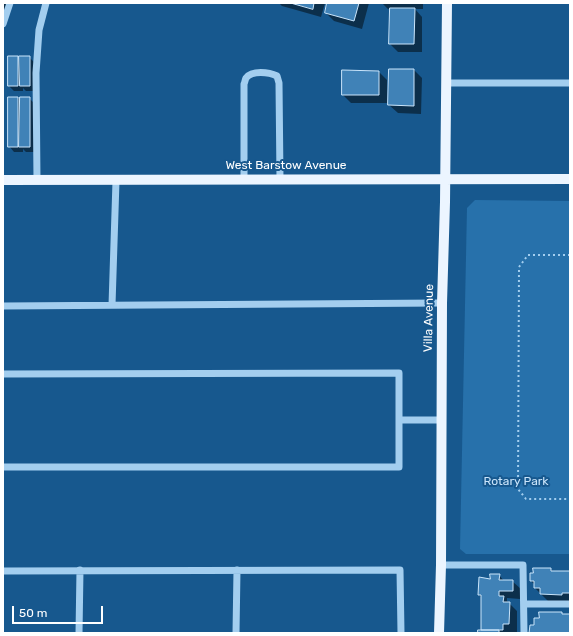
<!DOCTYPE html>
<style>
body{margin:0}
#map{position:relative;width:573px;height:636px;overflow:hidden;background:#17588e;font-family:Rubik,sans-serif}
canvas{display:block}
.frame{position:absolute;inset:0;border:4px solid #fff;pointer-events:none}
.scale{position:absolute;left:12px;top:606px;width:91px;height:18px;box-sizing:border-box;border:2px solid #fff;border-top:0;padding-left:5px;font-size:12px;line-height:14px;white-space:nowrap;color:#fff;-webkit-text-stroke:3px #17588e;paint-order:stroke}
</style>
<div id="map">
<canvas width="573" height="636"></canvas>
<div class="frame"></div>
<div class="scale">50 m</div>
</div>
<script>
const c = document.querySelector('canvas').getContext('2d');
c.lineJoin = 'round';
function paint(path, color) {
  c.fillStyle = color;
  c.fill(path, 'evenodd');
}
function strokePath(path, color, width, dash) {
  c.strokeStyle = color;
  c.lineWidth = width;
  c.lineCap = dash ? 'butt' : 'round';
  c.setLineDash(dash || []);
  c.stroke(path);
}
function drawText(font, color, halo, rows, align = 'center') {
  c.font = font + ' Rubik,sans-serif';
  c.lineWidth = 4;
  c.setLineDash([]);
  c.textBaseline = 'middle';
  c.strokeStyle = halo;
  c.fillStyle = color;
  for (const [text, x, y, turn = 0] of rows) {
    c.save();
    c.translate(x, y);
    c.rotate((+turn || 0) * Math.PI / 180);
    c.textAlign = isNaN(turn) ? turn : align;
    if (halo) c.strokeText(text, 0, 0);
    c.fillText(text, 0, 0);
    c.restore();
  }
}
paint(new Path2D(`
 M475,200L570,201V554H466L460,549L467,208Z`), '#2771ab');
paint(new Path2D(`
 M3,3H7L3,19Z
 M279,3H325L321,17L282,6Z
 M329,3H369L362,29L334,21L326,13Z
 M382,3H423V9H415L422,17V52H398L390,44L391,9H388Z
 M17,57L20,61L29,57L35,63V91H26L23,88V91H14L9,86Z
 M390,70H414L422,78L421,114L398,113L389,105Z
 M379,72L387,80V103H351L343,95Z
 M18,98L21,101L29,98L35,104V152H26L23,149V152H14L9,146Z
 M551,569L553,572H570V601L549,602L535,588V585L531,581Z
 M499,575L504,581H512L521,589L520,599L507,598V601L517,611V632L479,633L482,631V598L479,595L491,580Z`), '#0007');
const building = new Path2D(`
 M291,3H314L313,9Z
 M327,3H359L354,21L325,13Z
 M390,8H415L414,44H389Z
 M8,56H18V86H8Z
 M19,56H30V86H20Z
 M389,69H414V106L388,105Z
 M342,70L379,71V95H342Z
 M8,97H18V147H8Z
 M20,97H30V147H19Z
 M533,568H551V571H570V593H562V595L540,594V588H534V581H530V573H533Z
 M490,574H500L499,580H513V591H499V596H504L503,602H510L509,624H503V630H481V595H478L479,577L490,579Z
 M539,612H562V614H570V633H529L530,625H534V618H539Z
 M478,630H499V633H478Z`);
paint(building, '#4082b7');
strokePath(building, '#cae5fb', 1);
strokePath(new Path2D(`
 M570,255H528L519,267L518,489L526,499H570`), '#a3ceef', 2, [2, 3]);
strokePath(new Path2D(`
 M3,24L10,3
 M446,83H570
 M244,179V84C245,82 245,80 246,78C252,70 269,72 277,76L279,83L280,179
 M37,180L36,73L39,30L46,3
 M112,305L116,181
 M3,306L442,303
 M3,374L399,373V467H3
 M399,420H441
 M441,565H523L524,633
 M3,571L400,570L401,633
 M525,604H570
 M79,633L80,570
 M236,633L237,570`), '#a3ceef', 7);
strokePath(new Path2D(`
 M3,180L570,179
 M439,633L441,565L442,303L445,202L447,3`), '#ecf5ff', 10);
drawText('12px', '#fff', '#17588e', [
 ["West Barstow Avenue",286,166],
 ["Villa Avenue",429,318,-89]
]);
drawText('12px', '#cae5fb', '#17588e', [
 ["Rotary Park",516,482]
]);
</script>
